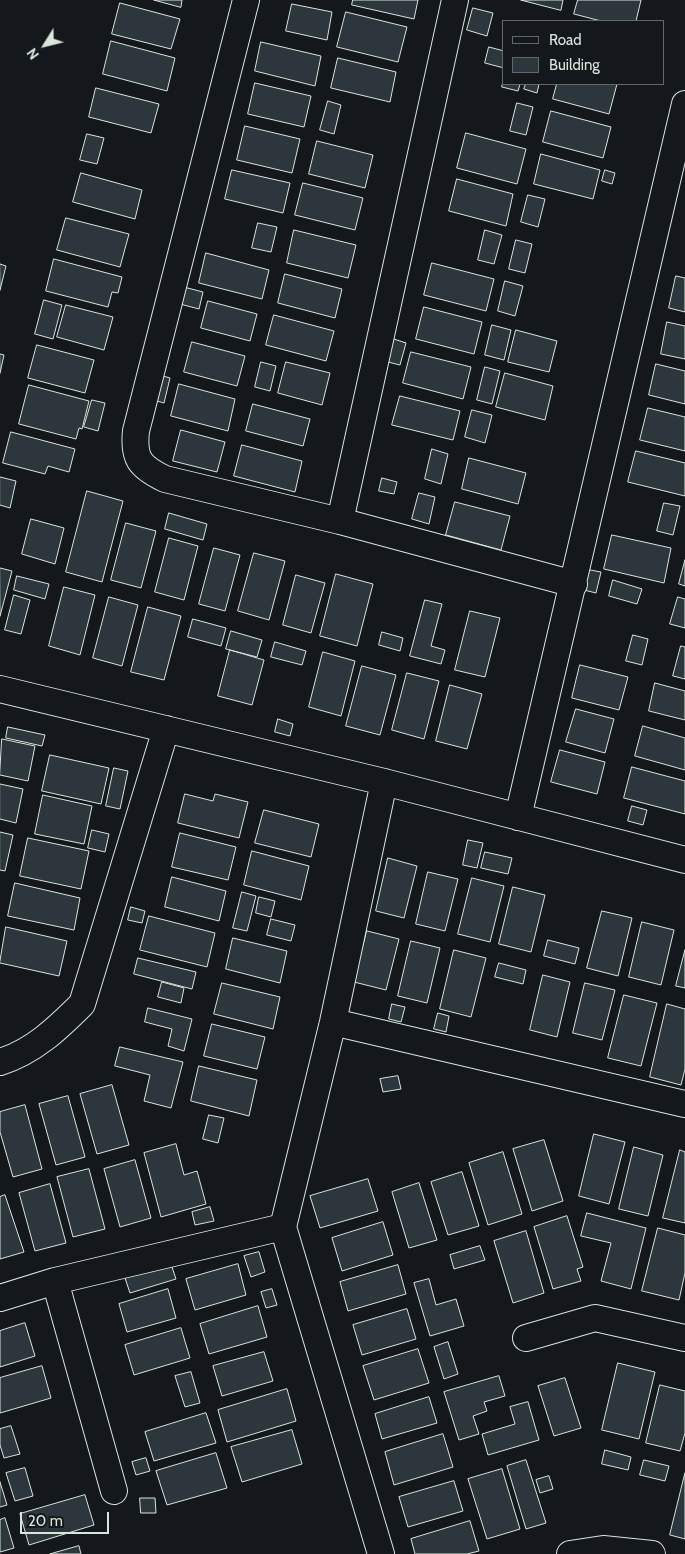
<!DOCTYPE html>
<style>
body{margin:0}
#map{position:relative;width:685px;height:1554px;overflow:hidden;background:#14181c;font-family:Cabin,sans-serif}
canvas{display:block}
.legend{position:absolute;left:502px;top:20px;width:162px;height:65px;box-sizing:border-box;background:#14181c;border:1px solid #626a69;margin:0;padding:6px 9px;list-style:none;font-size:15px;color:#d8e6dc}
.legend li{display:flex;align-items:center;gap:10px;height:25px}
.legend b{width:25px;border:1px solid #626a69}
.north{position:absolute;left:20px;top:20px;width:50px;height:50px;-webkit-text-stroke:4px #14181c;paint-order:stroke;rotate:234deg;font-size:14px;font-weight:700;line-height:20px;text-align:center;color:#d8e6dc}
.north::after{content:'';display:block;margin:auto;width:18px;height:22px;background:#d8e6dc;clip-path:polygon(50% 0,100% 100%,50% 72%,0 100%)}
.scale{position:absolute;left:20px;top:1512px;width:89px;height:22px;box-sizing:border-box;border:2px solid #d8e6dc;border-top:0;padding-left:6px;font-size:15px;line-height:18px;white-space:nowrap;color:#d8e6dc;-webkit-text-stroke:4px #14181c;paint-order:stroke}
</style>
<div id="map">
<canvas width="685" height="1554"></canvas>
<ul class="legend">
<li><b style="height:6px;background:#14181c"></b>Road</li>
<li><b style="height:14px;background:#2c363c"></b>Building</li>
</ul>
<div class="north">N</div>
<div class="scale">20 m</div>
</div>
<script>
const c = document.querySelector('canvas').getContext('2d');
c.lineJoin = 'round';
function paint(path, color) {
  c.fillStyle = color;
  c.fill(path, 'evenodd');
}
function strokePath(path, color, width, dash) {
  c.strokeStyle = color;
  c.lineWidth = width;
  c.lineCap = dash ? 'butt' : 'round';
  c.setLineDash(dash || []);
  c.stroke(path);
}
const building = new Path2D(`
 M154,0H182L181,7Z
 M353,0H418L414,19L352,5Z
 M521,0H563L561,10Z
 M578,0H641L636,21H601L574,14Z
 M120,3L180,19L171,49L112,34Z
 M292,4L332,12L327,40L286,31Z
 M473,8L493,13L487,36L467,30Z
 M346,12L407,27L398,62L337,47Z
 M111,41L175,58L167,91L103,74Z
 M261,42L321,56L315,86L255,71Z
 M489,47L504,51V68L485,63Z
 M338,58L396,72L390,102L331,88Z
 M504,78V84H520L518,91L502,87Z
 M255,83L311,96L304,127L248,114Z
 M526,84H539L537,93L524,89Z
 M557,84H617L609,114L553,99Z
 M96,88L159,104L151,133L89,117Z
 M328,101L341,105L334,134L320,130Z
 M517,103L533,107L526,135L510,131Z
 M551,111L611,127L603,158L543,142Z
 M245,126L300,139L292,173L237,160Z
 M466,133L526,149L517,184L457,168Z
 M87,134L104,138L97,164L80,160Z
 M317,141L373,155L365,188L309,174Z
 M541,154L600,170L593,199L534,184Z
 M232,170L290,183L283,213L225,199Z
 M605,170L615,173L612,184L602,181Z
 M81,173L142,190L135,219L73,202Z
 M457,179L513,194L506,226L449,211Z
 M303,183L363,198L355,230L295,215Z
 M528,195L545,199L538,227L521,222Z
 M66,218L129,234L120,267L57,250Z
 M258,223L277,227L271,252L252,248Z
 M294,230L356,245L348,278L287,263Z
 M485,230L502,235L494,264L478,260Z
 M516,240L532,244L525,273L509,269Z
 M206,253L269,270L262,299L199,283Z
 M54,259L122,277L118,293L112,292L108,307L46,291Z
 M432,263L494,279L486,311L424,295Z
 M0,264L6,266L0,290Z
 M285,274L342,289L335,318L278,303Z
 M676,276L685,278V312L669,308Z
 M505,281L523,286L515,316L498,311Z
 M180,286L203,292L199,309L176,303Z
 M44,300L62,305L53,339L35,334Z
 M208,301L257,314L250,341L201,328Z
 M66,305L113,317L104,350L57,337Z
 M424,307L482,322L474,354L416,339Z
 M274,315L334,331L326,361L266,345Z
 M667,322L685,326V359L661,354Z
 M492,325L511,330L504,360L485,355Z
 M516,330L557,341L549,372L508,362Z
 M394,339L406,343L400,365L388,362Z
 M192,342L245,356L237,386L184,372Z
 M37,345L94,360L85,393L28,378Z
 M411,352L471,367L463,399L403,383Z
 M0,354L4,355L0,373Z
 M261,362L276,366L270,391L255,387Z
 M286,362L330,373L322,405L278,393Z
 M656,364L685,371V404L649,395Z
 M485,367L500,371L492,404L477,400Z
 M505,373L553,386L545,420L496,407Z
 M156,374L170,378L164,403L150,399Z
 M179,384L235,399L228,431L171,416Z
 M29,385L89,401L82,429L79,428L76,439L19,424Z
 M400,396L460,411L453,440L392,425Z
 M92,400L105,403L98,431L84,427Z
 M253,404L310,419L303,446L246,431Z
 M648,408L685,417V451L640,440Z
 M472,410L492,415L485,443L465,437Z
 M181,430L225,442L217,472L173,461Z
 M11,432L75,449L69,472L48,466L45,474L3,463Z
 M242,445L302,461L295,492L234,476Z
 M432,449L448,454L441,484L425,479Z
 M636,451L685,463V496L628,482Z
 M469,458L526,473L518,504L462,489Z
 M0,477L16,481L10,508L0,505Z
 M382,478L397,482L394,494L379,491Z
 M87,491L123,501L102,582L66,572Z
 M419,493L435,497L429,524L412,519Z
 M455,502L510,516L501,550L446,535Z
 M664,503L680,506L673,535L657,531Z
 M169,513L207,524L203,540L165,529Z
 M31,519L64,528L55,564L22,554Z
 M126,523L156,531L141,588L111,580Z
 M612,535L671,548L664,583L604,569Z
 M169,538L198,546L184,600L155,592Z
 M214,548L240,555L225,611L199,604Z
 M254,553L285,561L269,620L238,611Z
 M685,560V586L679,584Z
 M0,568L12,571L0,616Z
 M585,569L601,572L596,593L580,589Z
 M336,574L373,584L357,646L320,636Z
 M296,575L325,583L311,633L283,625Z
 M17,576L49,584L45,599L14,590Z
 M613,580L642,589L637,604L609,596Z
 M64,587L95,595L80,655L49,646Z
 M14,595L30,600L21,634L5,630Z
 M109,597L138,605L122,666L93,658Z
 M678,597L685,599V628L670,624Z
 M425,600L442,604L431,646L445,650L441,664L410,656Z
 M148,607L181,616L164,680L131,672Z
 M470,611L500,618L485,677L455,670Z
 M193,619L226,628L221,646L188,637Z
 M231,631L262,640L257,657L226,649Z
 M382,632L403,638L400,651L379,645Z
 M633,635L648,639L642,665L626,661Z
 M275,642L306,651L302,665L271,657Z
 M681,646L685,647V679L673,676Z
 M230,650L264,660L252,705L218,696Z
 M323,652L355,661L341,716L309,707Z
 M580,665L628,677L619,710L572,698Z
 M362,666L396,675L380,735L346,726Z
 M407,673L439,681L424,739L392,730Z
 M655,683L685,691V720L649,711Z
 M450,685L482,694L467,749L436,741Z
 M576,709L614,719L605,753L566,742Z
 M278,719L293,724L290,736L275,732Z
 M643,726L685,738V770L635,756Z
 M8,727L45,735L42,746L6,738Z
 M2,739L35,746L28,781L0,775Z
 M560,750L605,762L597,794L551,782Z
 M50,755L109,768L101,804L42,791Z
 M632,767L685,781V814L624,798Z
 M114,768L128,771L120,809L106,806Z
 M0,784L23,789L16,823L0,819Z
 M185,794L213,801L215,794L248,802L239,838L178,823Z
 M43,795L92,806L84,844L35,834Z
 M632,806L647,810L643,825L628,821Z
 M264,810L319,824L311,857L255,843Z
 M92,830L109,834L105,852L88,848Z
 M0,832L13,835L5,871L0,870Z
 M180,833L236,847L228,880L172,867Z
 M28,838L89,851L81,889L20,876Z
 M468,840L483,843L477,868L463,865Z
 M252,851L309,866L301,900L244,885Z
 M485,852L512,858L508,874L481,868Z
 M388,858L417,866L404,918L376,911Z
 M428,872L458,879L445,931L416,924Z
 M172,877L226,891L219,921L165,907Z
 M472,878L504,886L490,942L458,934Z
 M15,883L80,898L74,930L8,916Z
 M513,887L545,895L531,952L499,944Z
 M242,892L256,896L247,931L233,928Z
 M259,897L275,901L271,917L256,913Z
 M131,907L145,911L142,923L128,920Z
 M602,911L632,918L618,976L587,968Z
 M149,916L215,933L207,967L140,950Z
 M271,919L295,925L291,941L267,935Z
 M642,922L674,930L661,985L629,977Z
 M6,927L67,941L59,976L0,963Z
 M367,931L399,939L386,990L354,982Z
 M233,938L287,951L280,983L226,969Z
 M548,940L579,948L575,964L544,956Z
 M411,941L440,948L427,1003L398,996Z
 M454,950L486,958L471,1017L440,1009Z
 M685,950V988L676,986Z
 M138,958L196,972L192,989L134,974Z
 M499,963L526,970L523,984L495,977Z
 M543,975L570,982L557,1037L530,1030Z
 M162,982L184,988L181,1003L158,997Z
 M222,983L280,997L273,1029L214,1014Z
 M585,983L615,990L602,1040L573,1033Z
 M624,995L657,1003L641,1066L608,1058Z
 M392,1004L405,1007L401,1022L389,1019Z
 M667,1004L685,1009V1069L681,1085L650,1077Z
 M148,1008L192,1019L184,1051L168,1046L172,1029L145,1022Z
 M438,1013L449,1016L446,1032L434,1029Z
 M212,1024L265,1037L257,1069L204,1056Z
 M120,1047L183,1062L171,1108L144,1101L150,1075L115,1066Z
 M199,1066L257,1080L249,1116L191,1101Z
 M398,1076L401,1089L383,1092L380,1079Z
 M112,1085L129,1145L97,1154L80,1094Z
 M68,1096L85,1157L56,1165L39,1104Z
 M25,1105L42,1169L13,1177L0,1132V1112Z
 M209,1115L224,1118L218,1143L203,1139Z
 M594,1134L625,1142L609,1204L579,1196Z
 M544,1140L563,1201L532,1211L513,1149Z
 M176,1144L184,1175L197,1171L206,1204L161,1217L144,1153Z
 M634,1147L663,1155L648,1216L619,1209Z
 M680,1150L685,1152V1223L663,1218Z
 M503,1152L522,1214L488,1225L469,1163Z
 M135,1160L151,1218L120,1227L104,1169Z
 M89,1169L105,1229L73,1237L57,1177Z
 M462,1172L479,1226L448,1235L431,1182Z
 M368,1179L378,1211L320,1228L310,1196Z
 M419,1183L437,1240L409,1248L392,1192Z
 M50,1184L66,1243L35,1251L19,1193Z
 M5,1195L24,1252L0,1259V1197Z
 M210,1207L214,1221L195,1225L192,1212Z
 M587,1213L646,1228L631,1289L601,1281L611,1243L581,1236Z
 M567,1216L583,1267L577,1269L581,1281L553,1289L534,1227Z
 M383,1222L393,1255L342,1271L332,1238Z
 M658,1228L685,1235V1273L679,1300L642,1291Z
 M526,1231L544,1293L513,1303L494,1241Z
 M480,1246L485,1260L454,1269L450,1255Z
 M259,1252L265,1272L251,1277L244,1256Z
 M171,1264L176,1279L130,1293L125,1278Z
 M238,1264L246,1295L195,1310L186,1279Z
 M398,1265L406,1294L348,1311L340,1282Z
 M429,1279L436,1305L456,1299L464,1326L430,1336L414,1283Z
 M168,1289L176,1318L127,1332L119,1304Z
 M272,1289L277,1305L266,1308L261,1292Z
 M258,1306L267,1337L209,1354L200,1324Z
 M407,1309L416,1339L362,1355L353,1325Z
 M25,1323L35,1356L0,1367V1331Z
 M181,1328L190,1358L134,1375L125,1345Z
 M448,1342L458,1374L444,1379L434,1347Z
 M418,1349L429,1383L374,1400L363,1366Z
 M264,1352L273,1381L222,1396L213,1366Z
 M618,1363L655,1372L639,1439L602,1430Z
 M42,1366L51,1398L0,1413V1378Z
 M191,1372L200,1403L185,1407L175,1376Z
 M499,1376L505,1396L484,1402L487,1411L473,1416L479,1434L459,1440L444,1392Z
 M565,1378L581,1428L554,1436L538,1386Z
 M660,1385L685,1391V1433L680,1451L646,1443Z
 M287,1389L296,1421L227,1442L218,1410Z
 M429,1397L437,1423L382,1439L375,1414Z
 M528,1402L539,1440L488,1455L482,1434L515,1424L510,1407Z
 M206,1413L216,1443L154,1461L145,1432Z
 M11,1426L20,1454L4,1458L0,1445V1429Z
 M292,1430L302,1464L242,1482L231,1447Z
 M443,1434L453,1467L394,1485L385,1452Z
 M605,1450L631,1457L628,1470L602,1464Z
 M216,1453L227,1488L167,1505L156,1471Z
 M146,1458L150,1471L136,1475L132,1462Z
 M526,1460L546,1523L526,1529L507,1466Z
 M644,1460L669,1466L665,1481L640,1475Z
 M25,1468L33,1496L15,1501L6,1473Z
 M502,1469L520,1529L487,1539L468,1479Z
 M685,1473V1539L670,1535Z
 M549,1476L553,1489L540,1493L536,1480Z
 M454,1481L463,1511L408,1527L399,1497Z
 M0,1482L7,1505L0,1507Z
 M85,1495L94,1525L29,1545L20,1514Z
 M140,1498H155L156,1513H141Z
 M5,1518L14,1548L0,1552V1520Z
 M470,1521L479,1551L467,1554H415L411,1539Z
 M79,1546L81,1554H50Z`);
paint(building, '#2c363c');
strokePath(building, '#d8e6dc', 1);
const minor = new Path2D(`
 M246,0L136,431C133,459 140,467 165,479L340,521L574,584
 M340,521L455,0
 M0,689L384,782L685,860
 M518,817L685,104
 M333,1022L685,1104
 M0,1062C33,1052 58,1028 82,1004L166,729
 M55,1281L114,1491
 M0,1298L55,1281L283,1227
 M526,1338L595,1318L685,1338
 M381,1554L283,1227L333,1022L384,782
 M570,1554L603,1549L652,1554`);
strokePath(minor, '#d8e6dc', 28);
strokePath(minor, '#14181c', 26);
</script>
